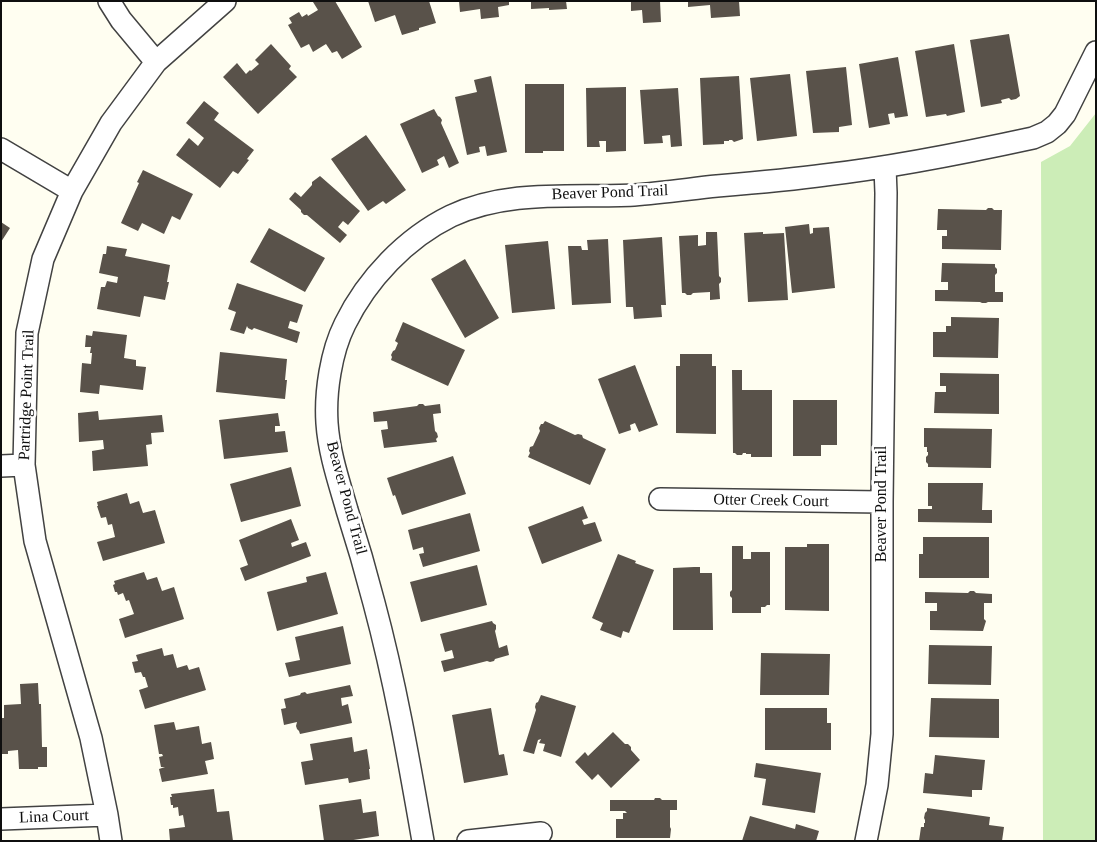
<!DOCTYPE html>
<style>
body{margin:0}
#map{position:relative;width:1097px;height:842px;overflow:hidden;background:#fffef1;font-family:"Times New Roman",serif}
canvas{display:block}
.frame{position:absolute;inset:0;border:2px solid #0f0f0f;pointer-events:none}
</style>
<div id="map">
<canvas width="1097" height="842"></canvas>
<div class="frame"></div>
</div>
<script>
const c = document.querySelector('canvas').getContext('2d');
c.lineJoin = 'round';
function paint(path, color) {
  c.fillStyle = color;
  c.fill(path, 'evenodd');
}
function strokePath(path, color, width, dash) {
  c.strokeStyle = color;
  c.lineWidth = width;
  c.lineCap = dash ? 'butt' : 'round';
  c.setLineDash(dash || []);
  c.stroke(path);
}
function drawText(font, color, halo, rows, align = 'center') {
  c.font = font + ' "Times New Roman",serif';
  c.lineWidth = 5;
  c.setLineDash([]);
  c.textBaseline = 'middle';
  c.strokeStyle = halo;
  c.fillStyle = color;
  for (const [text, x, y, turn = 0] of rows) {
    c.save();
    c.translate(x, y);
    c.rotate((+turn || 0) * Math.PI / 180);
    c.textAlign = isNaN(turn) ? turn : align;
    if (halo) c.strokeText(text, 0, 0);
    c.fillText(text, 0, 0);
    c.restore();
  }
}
paint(new Path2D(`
 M1096,113V841H1043L1041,162L1070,146Z`), '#ccedb7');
paint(new Path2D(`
 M315,1H335L362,47L342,59L337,51L332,53L326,44L313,52L309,44L301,48L288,25L292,23L289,18L299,12L302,17L307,14L308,16L318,10L313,2Z
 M368,1H429L436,23L419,28V30L402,35L395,15L375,22Z
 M459,1H509V5L498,7L499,17L481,19L480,9L460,12Z
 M531,1H566L567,9L549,10V8L531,9Z
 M631,1H660L661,22L643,23L642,10L631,11Z
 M688,1H739L740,16L711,18L710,5L688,7Z
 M1009,34L1020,96L1016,99L1011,100L1009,98L1001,100L1002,103L981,107L970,40Z
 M271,44L291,66L289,69L297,77L258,114L223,77L237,63L246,74L250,70L251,71L259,64L255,60Z
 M954,44L965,112L947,116L946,114L926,117L915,51Z
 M898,57L908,116L895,118L894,113L888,114L890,124L869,128L859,64Z
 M846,67L852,125L839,127V132L813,133L806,71Z
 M790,74L797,136L757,141L750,78Z
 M491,76L507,152L487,156L485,146L479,147L480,152L467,155L455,97L477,92L474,80Z
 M739,76L743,139L734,142L732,140H729V141H724V144L703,145L700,78Z
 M525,84H564V151H543V153H525Z
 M626,87V151L606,152V141H599L600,147H587L586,88Z
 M678,88L682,146L671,147L670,135L662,136L663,143L644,144L640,90Z
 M204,101L219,113L214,120L254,150L247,159L249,160L238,174L233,171L220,188L176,155L189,138L198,146L204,138L186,123Z
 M434,109L438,116L440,117L442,120L441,123L459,163L449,168L444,156L437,160L439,165L422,173L400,124Z
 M366,135L406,190L386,204L383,201L368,211L331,159Z
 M143,170L193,194L180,220L172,216L164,234L142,223L138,231L121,223L139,183L137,182Z
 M320,176L360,211L348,225L343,221L338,227L347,235L340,243L307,215H304L301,212V210L289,199L295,192L301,197L312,185V182Z
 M988,208H992L994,210H1002L1001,250L942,249V236H947V230H937L938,209L986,210Z
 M1,222L10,228L1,242Z
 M809,224L810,234L813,233V228L829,227L835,288L792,293L785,227Z
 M269,228L325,258L305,292L250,262Z
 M706,232H717L719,276L721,278V282L719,284L720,299L710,300V292L693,293L691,295H687L685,293H682L679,236L698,235V246L706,245Z
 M763,232V234L784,233L788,300L748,302L744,233Z
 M662,237L666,305H661L662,317L634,319L633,307H626L623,240Z
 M608,239L611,303L572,305L568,246H581L582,250H588L587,240Z
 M548,241L555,309L512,313L505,245Z
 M107,246L127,249L125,256L170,265L167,282H169L165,300L144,296L140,317L97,309L101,287H105L107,281L117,283L118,277L99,273L103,254H106Z
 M465,259L499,318L465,338L431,279Z
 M942,263L995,264V267L997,269V273L995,275V292H1003V302H988L986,303H982L980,302L935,301V290H948V282H941Z
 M237,283L303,305L297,323L290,321L288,328L300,332L297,343L254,328L252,330L248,328L247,326L244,334L230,330L236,312L228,309Z
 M951,317L999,318L998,358L933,357V332H946V326H951Z
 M403,322L465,350L448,386L391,360L392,357L391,355L393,351L395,350L398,343L395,341Z
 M93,331L127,335L124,358L136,360V366L146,367L143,390L100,385L99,394L80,392L82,363L91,364L92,353H90L91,347H85L86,335L92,336Z
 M220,352L287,359L285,380H287L285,399L216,392Z
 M680,354H712V366H716V434L676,433V366H680Z
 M635,365L658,425L639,432L635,423L630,425L631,430L619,434L598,379Z
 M732,370H742V390H772V457H751V454H746V453H743L742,455H737L735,453H733Z
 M940,373L999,374V414L934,413L935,392H946V386H940Z
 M793,400H837V445H821V456H793Z
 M419,404H423L425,406L440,404L441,413L433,414L435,431L437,433L438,437L436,439L437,442L384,448L381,430L388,429L387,421L374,422L373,412L417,406Z
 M98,411L99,420L162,415L164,432L151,433L152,444L146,445L148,466L93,471L92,451L104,449L103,440L79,442L78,413Z
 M278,413L280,426H275V432L285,431L288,452L224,459L219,420Z
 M545,421L575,435L578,434L582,435L583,438L606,449L590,485L528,457L530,453L529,451L530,447L533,446L540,431L539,428L541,424H543Z
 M924,428L992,429L991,468L928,467V464L926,462V457L928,455V452H927V447H924Z
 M453,456L466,494L402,515L395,495L393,496L387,478Z
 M291,467L301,506L241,522L230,484Z
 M928,483H983L982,510H992V523L918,522V509H932V506H928Z
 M127,493L130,504L139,501L143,513L155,510L165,543L103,561L97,542L115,537L112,524L108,525L106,517L101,518L97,506H98L97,502Z
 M583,506L588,518L582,520L584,525L595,522L602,541L542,564L528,527Z
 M470,513L480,551L423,567L419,554L424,553L423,547L413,550L408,530Z
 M291,519L299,540L291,543L292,547L306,542L311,556L245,581L240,568L248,565L239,540Z
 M923,537H989V578H919V554H923Z
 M807,544H829V611L785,610V547H807Z
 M732,546H743V559H751V552H770V605H767L765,607H761V613H732V598L730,596V592L732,590Z
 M618,554L636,561L635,563L654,570L629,633L623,631L621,638L600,630L603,623L592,618Z
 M477,565L487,605L421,622L410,582Z
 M694,567H700V573H712L713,630H673V568Z
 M144,572L147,580L157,577L162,591L174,587L184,619L125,638L119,619L134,614L129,600L126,601L123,593L118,595L117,592H115L113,585L115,584L114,581Z
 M326,572L338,614L277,631L267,592L307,582L306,577Z
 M970,591H974L976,593L992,594V603H984V619L986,621L983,631L930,630V611H937V603H925V592L968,593Z
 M492,621L493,623L496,625V629L495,631L499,648L507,645L509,655L495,659L494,661L490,662L487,661L444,672L441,661L454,658L452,650L445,652L440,634Z
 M343,626L351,664L289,677L285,663L300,660L295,637Z
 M929,645L992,646L991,685L928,684Z
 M162,648L164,656L173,654L177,668L187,665L189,670L199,667L206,690L145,709L139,690L148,687L145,677H143L141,672L135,673L132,662L138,661L136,655Z
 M761,653L830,654L829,695H760Z
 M38,683L39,704H41L42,747H47V767H38V769H19L18,750L8,751V754H1V718H4V705L21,704L20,684Z
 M350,685L353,696L341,698L342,706L348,704L352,723L300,734L299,731L297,729L296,726L297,722L284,725L281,709L286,708L284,699L300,695L301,693L305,692L307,694Z
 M541,695L576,706L561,757L543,751L545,744L539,743L541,739L538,740L534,754L523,751L536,710L535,707L536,703L538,702Z
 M931,698L999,699V738L929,737Z
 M491,708L499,755L504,754L508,775L464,783L452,715Z
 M765,708H827V723H831V750H765Z
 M174,722L176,730L199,726L202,744L211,742L214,759L205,761L208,774L162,782L159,769L165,767H161L159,757L163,756L162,754H159L154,725Z
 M613,732L625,744H628L631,747V750L640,760L611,788L598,774L592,780L575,762L585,752L588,756Z
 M352,737L354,752L367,749L370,769H369L370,779L349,783L348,778L305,785L301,762L313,760L310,744Z
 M935,755L985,760L982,790H972V797L923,793L925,773L933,774Z
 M756,763L821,773L815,813L762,805L766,779L754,777Z
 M214,789L217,812L229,811L233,841H170L169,829L185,827L183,815L179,816L178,807L173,808V805H171L170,797H172L171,794Z
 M655,798H660L662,800H677V810H670V827L671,829L670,838H616V819H623V813H627L625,811H610V800H654Z
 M361,799L363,813L376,811L379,836L347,841H324L319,805Z
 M927,808L990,817L989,825L1004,827L1002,841H919L921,827H924V823H925V820L924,818L925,813L927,811Z
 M750,816L795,829L796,824L819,831L816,841H742Z`), '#59524a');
const minor = new Path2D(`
 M109,1L121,20L156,62
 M1,149L72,191
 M1,466L24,465
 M660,499L882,502
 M1,819L107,815
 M111,841L107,815L91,738L35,541L24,465L27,333L43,259L72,191L111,123L156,62L225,1
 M423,841C409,761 395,681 374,603C366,572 357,541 347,510C339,482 329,453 327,423C325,392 331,352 345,324C367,279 406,238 451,216C509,189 572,198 634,195C661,193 689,189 717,186C753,183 789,180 825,175C895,167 964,153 1033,138L1047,132L1057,124L1065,114L1096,52
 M468,841L541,833
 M866,841L877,785L882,734V502L886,193L885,167`);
strokePath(minor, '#424242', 24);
strokePath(minor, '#fff', 21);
drawText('16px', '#0f0f0f', '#fff', [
 ["Beaver Pond Trail",610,193,-2],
 ["Partridge Point Trail",27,395,-88],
 ["Beaver Pond Trail",346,498,75],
 ["Otter Creek Court",771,501,1],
 ["Beaver Pond Trail",882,504,-90],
 ["Lina Court",54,817,-2]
]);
</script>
